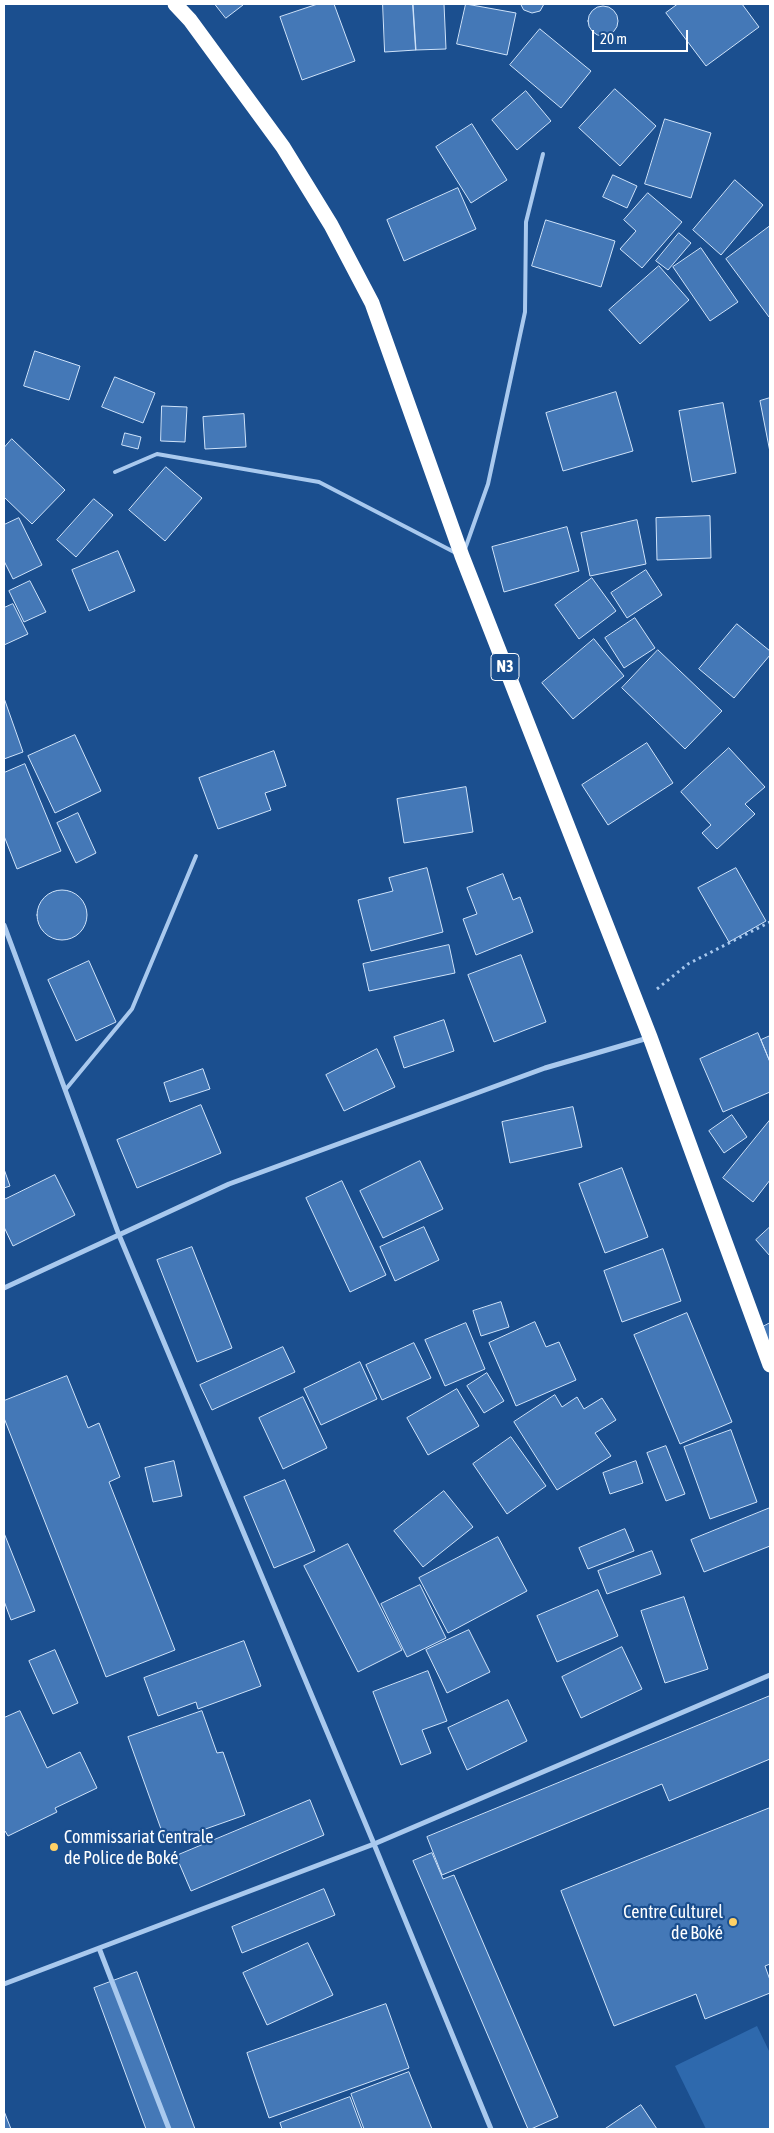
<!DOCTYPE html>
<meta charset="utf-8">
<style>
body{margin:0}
#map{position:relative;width:774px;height:2133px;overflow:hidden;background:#1b4f8f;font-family:"Asap Condensed",sans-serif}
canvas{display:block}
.frame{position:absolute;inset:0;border:5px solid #fff;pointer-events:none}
.scale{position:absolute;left:592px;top:30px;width:96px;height:22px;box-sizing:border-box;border:2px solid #fff;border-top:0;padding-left:6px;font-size:15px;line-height:18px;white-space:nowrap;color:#fff;-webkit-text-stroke:4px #1b4f8f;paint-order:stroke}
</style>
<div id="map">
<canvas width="774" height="2133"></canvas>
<div class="frame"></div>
<div class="scale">20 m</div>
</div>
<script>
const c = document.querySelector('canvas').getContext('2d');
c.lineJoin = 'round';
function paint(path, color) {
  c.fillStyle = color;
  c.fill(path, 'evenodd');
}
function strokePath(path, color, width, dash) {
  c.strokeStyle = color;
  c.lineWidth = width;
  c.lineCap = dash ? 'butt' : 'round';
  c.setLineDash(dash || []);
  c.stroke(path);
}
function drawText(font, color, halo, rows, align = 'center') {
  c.font = font + ' "Asap Condensed",sans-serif';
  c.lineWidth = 4.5;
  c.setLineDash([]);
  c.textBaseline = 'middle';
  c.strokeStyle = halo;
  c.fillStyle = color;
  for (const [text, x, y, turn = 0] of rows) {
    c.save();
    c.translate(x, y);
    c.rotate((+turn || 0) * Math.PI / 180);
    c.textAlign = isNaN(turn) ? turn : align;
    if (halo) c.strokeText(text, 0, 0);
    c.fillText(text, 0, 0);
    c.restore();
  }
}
paint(new Path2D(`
 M757,2026L770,2053V2129H706L675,2066Z`), '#2e69ad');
const building = new Path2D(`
 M215,4H242L243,5L226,18Z
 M318,4H334L355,61L302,80L280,17Z
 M383,4H413L416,50L385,52Z
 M413,4H444L446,49L416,50Z
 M466,4L516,13L507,55L457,44Z
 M521,4H544L540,11L532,13L524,10Z
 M678,4H742L759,27L706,66L666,13Z
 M588 21a15 15 0 1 1 30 0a15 15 0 1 1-30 0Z
 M540,29L591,71L561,108L510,65Z
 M615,89L656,126L620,166L579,128Z
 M526,91L551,121L517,150L492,120Z
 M665,119L711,133L691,198L645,184Z
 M472,124L507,180L471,203L436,147Z
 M613,175L637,186L627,208L603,197Z
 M735,180L763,205L721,255L693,230Z
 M458,188L476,229L404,261L387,220Z
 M648,193L682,222L642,268L620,249L636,231L624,220Z
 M546,220L615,241L601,287L532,266Z
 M770,226V317H769L726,259Z
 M679,233L691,243L668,270L656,261Z
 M701,248L738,302L710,321L673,267Z
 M659,266L689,300L640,344L609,310Z
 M35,351L80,366L69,400L24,386Z
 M115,377L155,393L143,423L102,407Z
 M616,392L633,451L563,471L546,413Z
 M770,398V452L760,401Z
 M723,403L736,473L692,482L679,411Z
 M162,406L187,407L185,442L161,441Z
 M244,414L246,447L205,449L203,417Z
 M125,433L141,437L138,449L122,445Z
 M12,439L65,490L32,524L4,497V448Z
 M166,467L202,498L165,541L129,510Z
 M94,499L113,515L76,557L57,540Z
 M710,516L711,558L657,560L656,518Z
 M19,518L42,565L13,579L4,561V525Z
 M637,520L646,564L590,576L581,533Z
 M567,527L579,571L504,592L492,547Z
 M118,551L135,591L89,611L72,570Z
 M646,570L662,595L627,618L611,593Z
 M592,578L616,611L579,639L555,605Z
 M30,581L46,612L24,622L9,591Z
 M13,604L28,634L4,645V608Z
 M635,618L655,648L624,668L605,638Z
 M737,624L770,651V655L734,698L699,669Z
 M594,639L624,676L573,719L542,683Z
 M658,650L722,711L685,749L622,688Z
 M4,698L23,752L4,759Z
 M75,735L101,791L55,813L28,756Z
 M647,743L673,783L608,825L582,785Z
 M729,748L765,787L745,804L755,814L717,849L702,833L711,825L681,792Z
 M274,751L286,786L265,793L271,810L218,829L199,778Z
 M25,764L61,851L17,869L4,836V773Z
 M466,787L473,832L404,843L397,799Z
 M78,813L96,853L76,863L57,823Z
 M427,868L443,932L371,951L358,900L393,891L389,878Z
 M736,868L766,921L729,942L698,888Z
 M503,874L513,900L520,897L533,932L476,955L463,919L477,914L467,888Z
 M37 915a25 25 0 1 1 50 0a25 25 0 1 1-50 0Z
 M449,945L455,973L369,991L363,964Z
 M521,955L546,1022L494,1042L468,975Z
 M89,961L116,1022L76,1041L48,980Z
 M444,1020L454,1051L404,1068L394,1037Z
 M758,1033L770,1062V1092L723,1112L700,1059Z
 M770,1036V1062L761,1040Z
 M377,1049L395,1087L344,1111L326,1075Z
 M203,1069L210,1089L170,1102L164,1083Z
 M201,1105L221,1153L137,1188L117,1140Z
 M573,1107L582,1147L510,1163L502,1122Z
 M732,1115L747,1137L724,1153L709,1131Z
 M770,1120V1180L753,1202L723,1178Z
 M420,1161L443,1209L383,1238L360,1191Z
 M622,1168L648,1237L605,1253L579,1184Z
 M4,1169L10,1186L4,1188Z
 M55,1175L75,1215L13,1246L4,1227V1200Z
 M342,1181L386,1275L350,1292L306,1198Z
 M424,1227L439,1260L395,1281L380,1247Z
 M770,1227V1256L756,1240Z
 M192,1247L232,1348L197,1362L157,1260Z
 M663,1249L681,1301L622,1322L604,1271Z
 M501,1302L509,1327L481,1336L473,1311Z
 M687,1313L732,1422L680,1444L634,1335Z
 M535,1322L546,1347L559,1342L576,1380L516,1406L489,1343Z
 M466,1323L485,1369L445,1386L425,1340Z
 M770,1323V1354L757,1330Z
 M414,1343L431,1378L382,1400L366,1365Z
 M283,1347L295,1372L212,1410L200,1385Z
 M360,1362L377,1399L321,1425L304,1389Z
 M487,1373L504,1401L484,1413L467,1386Z
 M67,1376L88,1428L99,1423L120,1477L109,1482L175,1650L106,1677L4,1418V1401Z
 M457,1389L479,1426L428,1455L407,1418Z
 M555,1395L562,1407L577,1397L584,1409L602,1398L616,1420L595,1433L611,1456L557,1490L514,1422Z
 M303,1397L327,1448L283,1469L259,1418Z
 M731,1430L757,1502L710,1519L684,1447Z
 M511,1437L546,1486L507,1514L473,1464Z
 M666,1446L685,1494L666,1501L647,1453Z
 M174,1461L182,1496L153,1502L145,1468Z
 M636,1461L643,1483L610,1494L603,1473Z
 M285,1480L315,1551L274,1568L244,1497Z
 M444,1491L473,1527L423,1567L394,1531Z
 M770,1508V1546L704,1572L691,1540Z
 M625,1529L634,1551L588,1569L579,1548Z
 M4,1533L35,1611L11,1620L4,1601Z
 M498,1537L527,1591L448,1633L419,1578Z
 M348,1544L402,1650L358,1672L304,1566Z
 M652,1551L661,1574L607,1594L598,1571Z
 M420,1585L446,1638L407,1657L381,1604Z
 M598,1590L618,1636L557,1662L537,1616Z
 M684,1597L708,1669L665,1683L641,1611Z
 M469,1630L490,1672L447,1693L426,1650Z
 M244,1641L261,1686L198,1709L196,1702L158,1716L144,1678Z
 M622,1647L642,1689L581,1718L562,1677Z
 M55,1650L78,1703L53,1714L29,1661Z
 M428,1671L447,1721L422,1730L431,1753L401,1765L373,1692Z
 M770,1696V1759L669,1801L662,1784L442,1875L427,1837Z
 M508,1700L527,1741L467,1770L448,1728Z
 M20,1711L47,1768L80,1752L97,1788L55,1808L57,1812L8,1836L5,1831L4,1832V1718Z
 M202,1711L217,1753L223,1752L245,1815L166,1843L128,1737Z
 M310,1800L324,1835L191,1891L176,1856Z
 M770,1808V1964L765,1966L770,1980V1993L705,2019L696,1994L614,2026L561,1891Z
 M432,1853L443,1879L454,1875L558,2117L531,2129H528L413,1861Z
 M324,1889L335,1915L242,1953L232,1927Z
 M308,1943L333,1995L267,2025L243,1973Z
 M137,1972L195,2129H146L94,1988Z
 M386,2004L409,2068L269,2118L247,2053Z
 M409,2072L432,2129H364L351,2094Z
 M350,2097L362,2129H282L280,2123Z
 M641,2105L657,2129H605Z
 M4,2111L11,2129H4Z`);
paint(building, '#4478b7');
strokePath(building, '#cfe3fa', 1);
strokePath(new Path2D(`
 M657,989L688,964L770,922`), '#a9c9ee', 3, [2.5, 4]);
strokePath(new Path2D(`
 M115,472L157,454L319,482L456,553
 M465,549L488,484L525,312L526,222L543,154
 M66,1089L132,1009L196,856`), '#a9c9ee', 4);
strokePath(new Path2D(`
 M4,925L119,1235L374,1844L491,2129
 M4,1288L229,1184L545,1068L648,1038
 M99,1948L169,2129
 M4,1984L374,1844L770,1675`), '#a9c9ee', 5);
strokePath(new Path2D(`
 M175,4L190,20L283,147L331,225L372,303L462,556L650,1037L770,1365`), '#fff', 15);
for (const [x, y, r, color] of [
 [54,1847,5,"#ffd166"],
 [733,1922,5,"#ffd166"]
]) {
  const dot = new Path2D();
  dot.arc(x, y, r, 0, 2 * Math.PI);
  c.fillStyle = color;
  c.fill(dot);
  strokePath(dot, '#1b4f8f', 2);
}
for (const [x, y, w] of [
 [505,667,28]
]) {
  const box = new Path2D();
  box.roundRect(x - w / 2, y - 13.5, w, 27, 4);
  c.fillStyle = '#1b4f8f';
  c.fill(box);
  strokePath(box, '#fff', 1);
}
drawText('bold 16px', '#fff', null, [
 ["N3",505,667]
]);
drawText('18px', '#fff', '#1b4f8f', [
 ["Commissariat Centrale",64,1837],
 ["de Police de Boké",64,1858],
 ["Centre Culturel",723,1912,"right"],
 ["de Boké",723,1933,"right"]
], 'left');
</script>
